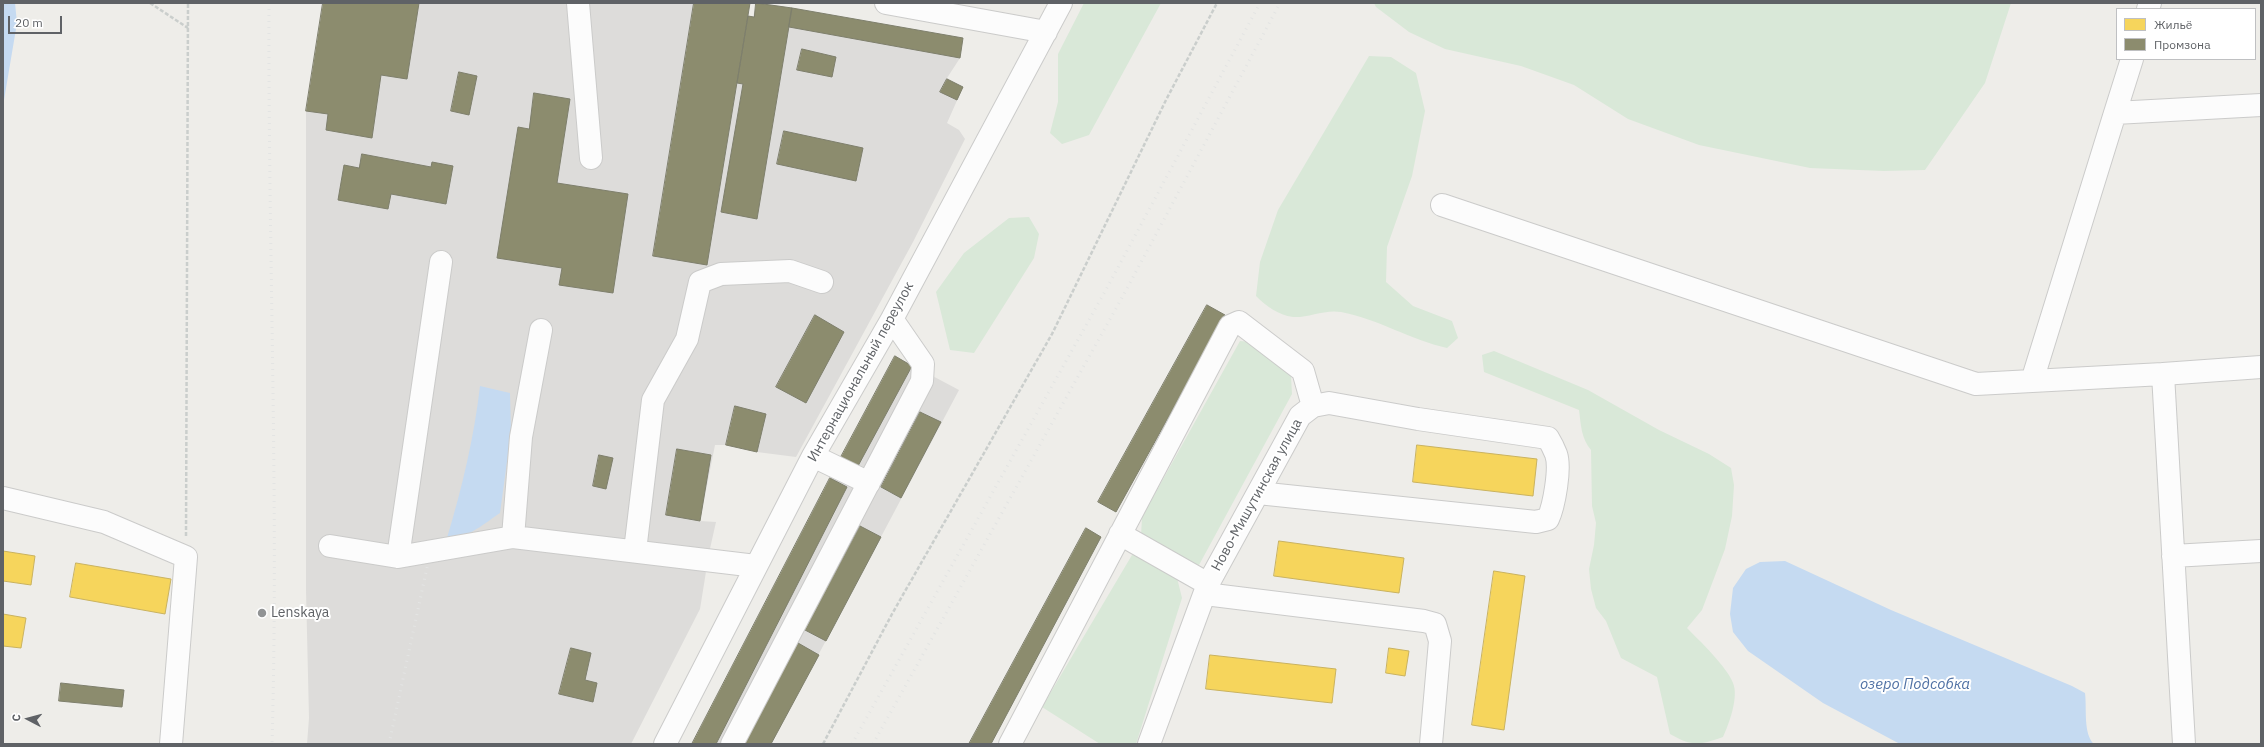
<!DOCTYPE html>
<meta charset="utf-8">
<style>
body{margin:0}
#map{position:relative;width:2264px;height:747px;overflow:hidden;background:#eeede9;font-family:"IBM Plex Sans",sans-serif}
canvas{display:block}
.frame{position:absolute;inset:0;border:4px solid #5f6266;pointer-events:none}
.legend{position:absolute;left:2116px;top:8px;width:140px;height:52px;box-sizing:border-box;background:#fff;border:1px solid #bfc0c2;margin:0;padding:5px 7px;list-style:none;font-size:12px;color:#5f6266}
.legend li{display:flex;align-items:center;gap:8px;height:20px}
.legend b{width:20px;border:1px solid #bfc0c2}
.north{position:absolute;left:8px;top:699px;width:40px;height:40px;-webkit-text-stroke:3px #fff;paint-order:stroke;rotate:276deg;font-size:11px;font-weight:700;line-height:16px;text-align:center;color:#5f6266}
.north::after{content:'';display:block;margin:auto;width:14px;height:18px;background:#5f6266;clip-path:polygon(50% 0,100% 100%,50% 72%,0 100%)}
.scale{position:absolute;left:8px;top:16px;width:54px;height:18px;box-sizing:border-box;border:2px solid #5f6266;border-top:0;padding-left:5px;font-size:12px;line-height:14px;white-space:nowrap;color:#5f6266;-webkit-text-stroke:3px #fff;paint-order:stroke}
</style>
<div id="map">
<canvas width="2264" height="747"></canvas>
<div class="frame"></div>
<ul class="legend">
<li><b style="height:11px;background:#f6d55c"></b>Жильё</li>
<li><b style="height:11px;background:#8c8c6e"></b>Промзона</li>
</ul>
<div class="north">С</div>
<div class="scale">20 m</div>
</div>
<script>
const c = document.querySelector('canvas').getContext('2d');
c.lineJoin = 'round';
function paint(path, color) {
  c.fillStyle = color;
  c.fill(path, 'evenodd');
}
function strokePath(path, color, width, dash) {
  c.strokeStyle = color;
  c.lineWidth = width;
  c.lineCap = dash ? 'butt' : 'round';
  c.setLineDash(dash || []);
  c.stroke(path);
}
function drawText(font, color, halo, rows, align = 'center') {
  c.font = font + ' "IBM Plex Sans",sans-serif';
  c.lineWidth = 4;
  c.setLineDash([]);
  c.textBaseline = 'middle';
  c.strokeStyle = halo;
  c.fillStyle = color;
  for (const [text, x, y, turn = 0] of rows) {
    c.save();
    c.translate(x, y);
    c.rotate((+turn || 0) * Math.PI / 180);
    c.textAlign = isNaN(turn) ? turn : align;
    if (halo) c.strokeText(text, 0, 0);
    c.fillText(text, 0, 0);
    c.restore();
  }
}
paint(new Path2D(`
 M323,3H750L748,16L753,17L756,3H763L963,38L960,58L947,78L963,87L947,123L959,130L965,139L913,242L796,457L757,452L726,445H715L700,521L716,522L709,553L700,609L631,744H307L309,718L306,590V111Z
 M895,356L959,390L771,744H692Z`), '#dddcda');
paint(new Path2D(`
 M1084,3H1161L1089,135L1062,144L1050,133L1058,102V54Z
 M1374,3H2011L1985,83L1925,170L1884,171L1810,168L1699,145L1628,119L1574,85L1521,66L1445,49L1409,32L1376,7Z
 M1369,56L1391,57L1416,73L1425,111L1412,176L1387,247L1386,282L1413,306L1452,321L1458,338L1447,348C1411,340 1378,319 1341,312C1325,309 1308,318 1293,317C1278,315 1266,306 1256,296L1260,262L1278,210Z
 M1029,217L1039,234L1034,258L974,353L950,350L936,292L964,253L1009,218Z
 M1240,341L1251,342L1291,376L1292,394L1199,565L1183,562L1141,536L1142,517Z
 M1494,351L1588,390L1659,430L1709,454L1731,468L1734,485L1732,516L1725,549L1702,610L1687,628C1698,639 1728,668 1733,683C1739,697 1729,724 1723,737C1699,745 1693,747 1670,734L1657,677L1621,658L1606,621L1596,608L1591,589L1589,569L1594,545L1596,523L1592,506L1591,450C1581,438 1581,425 1579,410L1484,372L1482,355Z
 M1132,555L1148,557L1177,578L1182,598L1136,744H1100L1042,707Z`), '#d9e8d8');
paint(new Path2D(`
 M3,3H15L17,23L3,106Z
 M480,386L510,393L511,432L500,513C485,523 466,540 447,538C462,488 474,438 480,386Z
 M1785,561L1891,610L2072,686L2085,693C2087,708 2083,734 2094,744H1900L1823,703L1748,651L1733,632L1730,614L1733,588L1746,569L1760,562Z`), '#c5daf1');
const homes = new Path2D(`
 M1417,445L1537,459L1533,496L1413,482Z
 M1279,541L1404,558L1399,593L1274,576Z
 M3,551L35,556L31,585L3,581Z
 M76,563L171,579L165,614L70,597Z
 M1494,571L1525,576L1504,730L1472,725Z
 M3,614L26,618L21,648L3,646Z
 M1389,648L1409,651L1405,676L1386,673Z
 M1210,655L1336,669L1332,703L1206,689Z`);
paint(homes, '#f6d55c');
strokePath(homes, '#c9b25f', 1);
const industry = new Path2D(`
 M323,3H419L407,79L381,75L372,138L326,130L328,114L306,111Z
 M694,3H750L707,265L653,256Z
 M756,3L792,8L757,219L721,212L743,84L737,83L748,16L754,17Z
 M792,8L963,38L960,58L789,27Z
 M802,49L836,57L832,77L797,70Z
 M459,72L477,76L469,115L451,111Z
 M947,79L963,87L957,100L940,92Z
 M534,93L570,99L557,183L628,194L613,293L559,285L562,268L497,258L518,127L529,129Z
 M784,131L863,148L856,181L777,164Z
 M362,154L431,167L432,162L453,166L446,204L391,194L388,209L338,200L344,165L359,168Z
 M1207,305L1225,315L1116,512L1098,502Z
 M815,315L844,332L806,403L776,387Z
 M895,356L912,366L858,466L841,457Z
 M735,406L766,414L757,452L726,445Z
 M920,412L941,422L901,498L881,487Z
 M677,449L711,455L700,521L666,515Z
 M599,455L613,458L606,489L593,486Z
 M830,478L847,487L716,744H692Z
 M860,526L881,537L826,641L805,630Z
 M1086,528L1101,537L991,744H969Z
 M798,643L819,655L771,744H744Z
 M571,648L591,653L585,680L597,683L593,702L559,694Z
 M61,683L124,690L122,707L59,701Z`);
paint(industry, '#8c8c6e');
strokePath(industry, '#7e7f6c', 1);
const minor = new Path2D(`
 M578,3L591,158
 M886,3L1046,32
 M2148,9L2150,3
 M2132,59L2115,113L2261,105
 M2115,113L2032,381L2163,374
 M1442,205L1976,384L2032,381
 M541,330L521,437L513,537L756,566
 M813,456L869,483
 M3,498L104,522L186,557L171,744
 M1120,534L1208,584
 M330,546L398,557L513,537
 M635,551L653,400L687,339L700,282L721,274L790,271L822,282
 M2173,556L2261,551
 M398,557L441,262
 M1205,594L1424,621L1435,624L1440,641L1431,744
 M665,744L813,456L892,319L1061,3
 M732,744L922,381L923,364L892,319
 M1010,744L1230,326L1239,322L1303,371L1313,406
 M1149,744L1208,584L1300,416L1313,406L1329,403L1418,419L1548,438C1551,443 1554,449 1556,454C1561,468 1554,506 1548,519L1536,522L1258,493
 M2184,744L2163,374L2261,367`);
strokePath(minor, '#cbcbca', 24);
strokePath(new Path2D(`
 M150,3L188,28
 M186,536L188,3
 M823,744L892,614L1052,334L1166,100L1217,3`), '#cacecc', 2.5, [4, 2]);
strokePath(minor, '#fcfcfc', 22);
strokePath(new Path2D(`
 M269,3C268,250 279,497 272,744
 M389,744L428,563
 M852,744L1108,286L1260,3
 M873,744L1124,294L1280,3`), '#e3e4e3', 3, [1, 5]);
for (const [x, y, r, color] of [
 [262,613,5,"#919394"]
]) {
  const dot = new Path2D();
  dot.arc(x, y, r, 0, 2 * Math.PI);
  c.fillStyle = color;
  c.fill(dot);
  strokePath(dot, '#fff', 1.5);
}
drawText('14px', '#5f6266', '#fff', [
 ["Интернациональный переулок",861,372,-61],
 ["Ново-Мишутинская улица",1257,495,-61]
]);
drawText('14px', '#5f6266', '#fff', [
 ["Lenskaya",271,613]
], 'left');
drawText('italic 15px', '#5172a5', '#fff', [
 ["озеро Подсобка",1915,685]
]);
</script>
